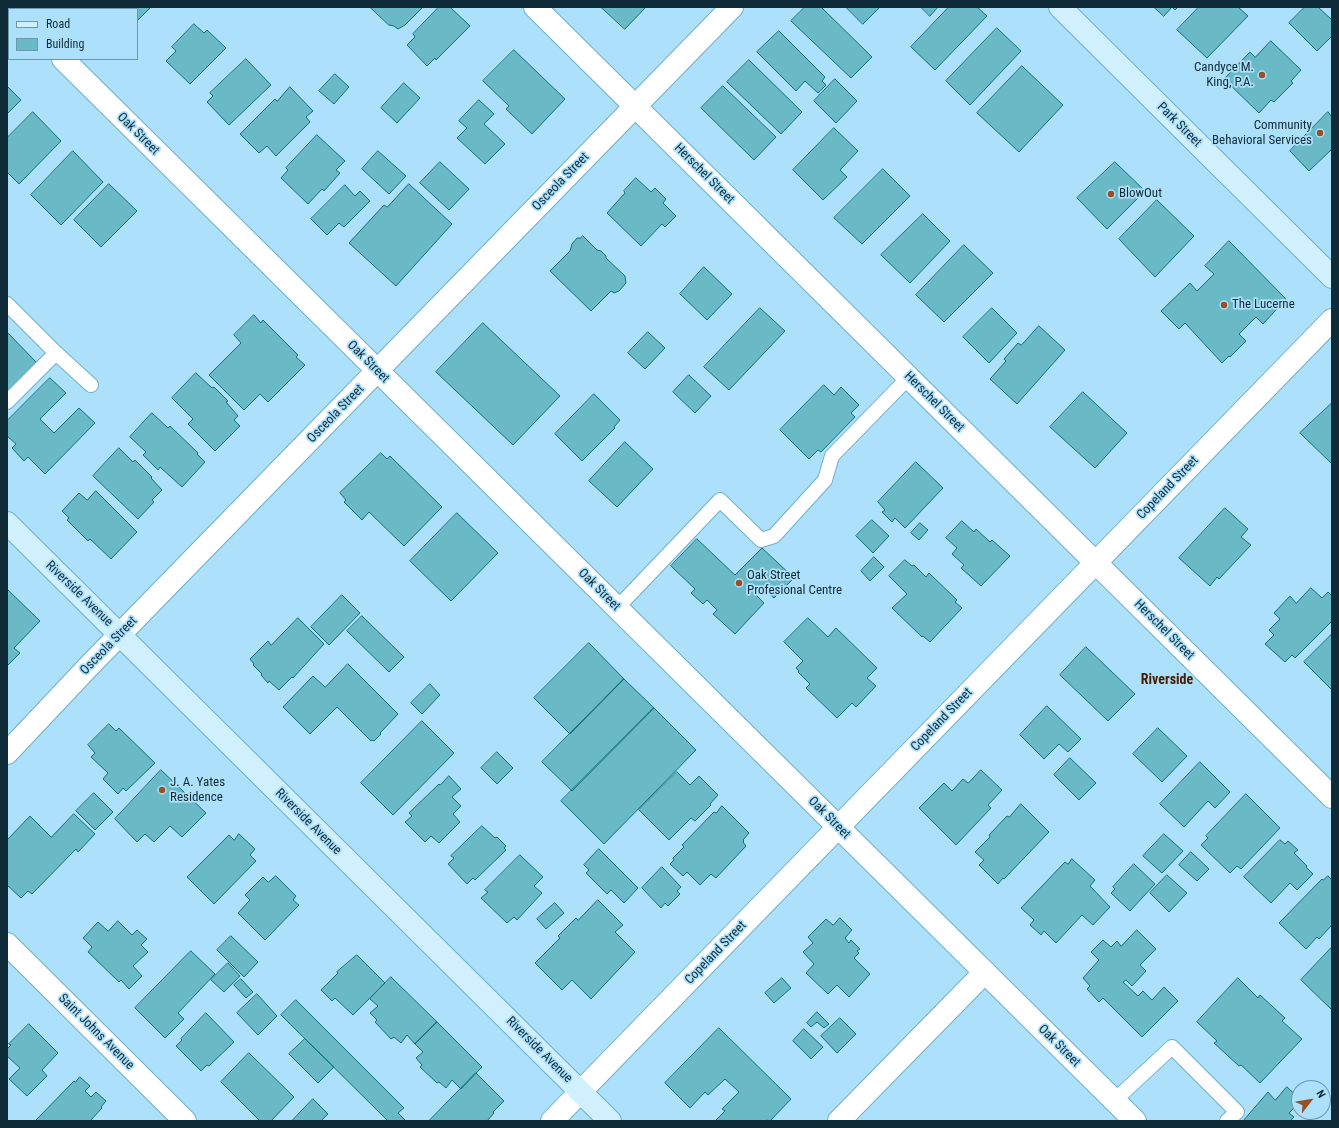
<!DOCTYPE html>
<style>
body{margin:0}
#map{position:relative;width:1339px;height:1128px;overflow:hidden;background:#ade1fb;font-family:"Roboto Condensed",sans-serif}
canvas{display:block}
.frame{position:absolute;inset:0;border:8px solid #0f2b37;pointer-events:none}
.legend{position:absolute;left:8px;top:8px;width:130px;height:52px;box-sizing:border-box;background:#ade1fb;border:1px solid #6e98ad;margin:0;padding:5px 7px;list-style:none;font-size:12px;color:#0f2b37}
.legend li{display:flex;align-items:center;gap:8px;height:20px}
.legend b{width:20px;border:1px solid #6e98ad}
.north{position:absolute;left:1291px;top:1080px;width:40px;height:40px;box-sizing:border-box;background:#ade1fb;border:1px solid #6e98ad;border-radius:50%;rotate:59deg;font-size:11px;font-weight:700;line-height:16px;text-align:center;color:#0f2b37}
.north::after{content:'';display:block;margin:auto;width:14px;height:18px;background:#975127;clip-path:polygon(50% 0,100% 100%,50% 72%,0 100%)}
</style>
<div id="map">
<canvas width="1339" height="1128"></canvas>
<div class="frame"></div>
<ul class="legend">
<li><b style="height:5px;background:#d0f0fe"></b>Road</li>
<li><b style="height:11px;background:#6ab9c7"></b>Building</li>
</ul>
<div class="north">N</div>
</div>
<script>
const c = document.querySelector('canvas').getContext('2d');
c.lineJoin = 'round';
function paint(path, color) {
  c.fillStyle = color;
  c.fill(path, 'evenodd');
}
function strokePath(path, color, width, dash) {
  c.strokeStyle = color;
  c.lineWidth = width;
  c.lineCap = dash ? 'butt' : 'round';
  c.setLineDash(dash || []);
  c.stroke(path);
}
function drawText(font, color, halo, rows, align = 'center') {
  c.font = font + ' "Roboto Condensed",sans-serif';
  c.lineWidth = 3.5;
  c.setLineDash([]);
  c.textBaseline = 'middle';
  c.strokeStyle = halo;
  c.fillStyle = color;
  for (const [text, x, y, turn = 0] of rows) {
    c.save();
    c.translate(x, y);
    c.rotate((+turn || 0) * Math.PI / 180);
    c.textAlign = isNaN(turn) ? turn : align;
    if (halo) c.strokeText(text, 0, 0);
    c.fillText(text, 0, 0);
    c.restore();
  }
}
const building = new Path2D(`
 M104,7H149L150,8L137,21V9H106Z
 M370,7H423L405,25L398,29L394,26L389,25Z
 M439,7H450L470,26L436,60L435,58L427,66L407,45L415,37L413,34Z
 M601,7H646L625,29Z
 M805,7H821L872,57L851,78L791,21Z
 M846,7H880L863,24Z
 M921,7H938L930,16Z
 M949,7H977L987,16L935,70L911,47Z
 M1154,7H1178L1175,10L1172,7L1164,16Z
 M1199,7H1238L1248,16L1207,58L1177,30Z
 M1305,7H1318L1332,20V36L1317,51L1289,23Z
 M194,24L204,33L207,30L226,48L190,84L166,61L176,51L172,47Z
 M997,28L1021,51L970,105L946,81Z
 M779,31L825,77L822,81L826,85L818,93L805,81L796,91L757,52Z
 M1271,41L1301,70L1291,81L1293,83L1274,102L1271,100L1259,113L1224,79L1250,52L1255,57Z
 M514,50L565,99L532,134L506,109L509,106L483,81Z
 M246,59L271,85L229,125L207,102L213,96L210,93Z
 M749,60L802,112L781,134L727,82Z
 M1022,66L1063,105L1019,152L977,113Z
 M335,74L349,87L334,104L319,91Z
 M835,79L857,101L836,123L814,101Z
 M404,83L420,98L397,123L381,108Z
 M7,86L21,100L7,114Z
 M723,86L776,137L754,160L701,108Z
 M290,87L313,111L306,117L310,122L276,156L267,146L259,153L240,134L275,99L277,101Z
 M479,100L494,114L484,124L505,144L485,164L457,138L467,128L459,121Z
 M33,112L61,141L19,184L7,172V138Z
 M1328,112L1332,117V149L1309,171L1290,151Z
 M834,128L858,151L840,170L847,177L823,200L793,170Z
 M317,135L345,161L336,170L340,173L324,191L322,189L308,204L281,178L288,170L286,168Z
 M73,151L103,182L61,225L31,195Z
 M378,151L406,176L389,194L362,169Z
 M440,162L469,189L449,210L420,183Z
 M1115,162L1145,191L1107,229L1077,198Z
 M883,169L910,196L862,244L834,218Z
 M636,178L651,192L655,188L666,199L663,203L676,216L665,227L662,224L641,246L607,213L625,193L624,191Z
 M109,184L137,211L101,247L74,220Z
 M409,184L452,224L396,286L349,243L384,205L387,207Z
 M345,185L355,196L360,191L370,201L344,227L339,223L327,235L311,219Z
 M1157,200L1194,236L1155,277L1119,239Z
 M923,214L950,241L910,283L881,255Z
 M583,236L597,250L601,251L606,256V258L625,276L626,283L619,291L614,293L611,291L591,311L550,271L570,251L572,244L577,238H580Z
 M1229,241L1286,299L1263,324L1256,317L1239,334L1246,341L1230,357L1229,356L1222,363L1185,323L1179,329L1161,311L1190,283L1197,291L1214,274L1205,266Z
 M964,245L993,273L944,322L916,295Z
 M704,267L732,294L707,320L680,294Z
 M760,308L785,331L729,390L704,367Z
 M992,308L1017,333L989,363L963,337Z
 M254,315L261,323L263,320L298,355L296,357L305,365L268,402L260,394L244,410L209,375L241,343L234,335Z
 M483,323L560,396L513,445L436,372Z
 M1039,326L1065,350L1017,404L990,379L1006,361L1004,359L1018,343L1021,345Z
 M7,332L37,363L7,394Z
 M648,332L665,348L645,369L628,353Z
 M196,373L212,388L214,387L228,401L226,402L238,416L234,420L240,426L215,451L188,424L193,419L172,398Z
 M689,375L711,396L695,413L673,392Z
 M50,378L66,393L40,419L54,433L79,408L95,423L45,474L28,457L24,461L12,448L16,444L7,436V421Z
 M824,385L834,395L841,387L859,405L851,413L855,417L821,452L818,450L809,459L780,430Z
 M1083,392L1127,433L1095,468L1050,427Z
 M594,394L620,420L614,427L615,428L582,461L555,434Z
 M1332,403V464L1300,433Z
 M152,413L168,428L170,426L198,453L197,454L205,462L182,487L160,467L158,470L143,455L146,452L130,437Z
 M625,442L653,469L617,507L589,481Z
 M119,448L133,462L135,460L152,477L151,478L162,490L152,500L154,502L138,519L93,476Z
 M381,453L387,459L390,456L442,507L404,546L369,512L362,520L344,502L346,500L340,493Z
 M916,462L943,488L905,528L895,518L892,522L882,512L885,510L878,502Z
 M96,491L137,532L111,559L90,539L88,541L67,520L69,518L62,511L79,493L87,500Z
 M1225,508L1248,529L1241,537L1251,545L1219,579L1217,577L1210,586L1179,558Z
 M457,513L498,553L451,601L410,561Z
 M872,520L889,536L873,553L856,536Z
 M962,521L974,532L976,529L990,542L992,540L1010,556L981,586L961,568L964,565L952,554L957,548L946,538Z
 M920,523L928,530L919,540L911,533Z
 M697,539L735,575L762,548L794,578L774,598L763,588L756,595L764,603L735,634L713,614L717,610L707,600L703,604L691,593L695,589L671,566Z
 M874,557L884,567L870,581L861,571Z
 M905,560L912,566L914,565L926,577L929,573L957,600L955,602L962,608L930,642L923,636L922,637L892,608L907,594L889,576Z
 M1311,588L1322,598L1328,592L1332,596V621L1295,658L1292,655L1285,662L1265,644L1274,635L1269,630L1280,619L1274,613L1290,596L1296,603Z
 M7,589L40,621L14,648L20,653L7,666Z
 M342,595L360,613L329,645L311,627Z
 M362,616L404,657L389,672L347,631Z
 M298,618L324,644L293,678L292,677L279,690L269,681L268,683L261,675L262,674L253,665L254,664L250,659L268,641L271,645Z
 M808,618L828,637L836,628L877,668L867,678L876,686L856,707L852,703L837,718L806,688L810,684L798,672L799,671L796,668L803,661L784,642Z
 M1332,634V687L1331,689L1304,662Z
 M589,643L624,679L570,734L534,698Z
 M1086,647L1135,694L1108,721L1060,675Z
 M348,664L398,714L380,733L381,734L374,741L372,740L371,741L337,707L310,734L283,707L313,676L325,687Z
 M624,679L654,708L572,791L542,762Z
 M430,684L440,695L422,714L411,703Z
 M1047,706L1081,739L1068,752L1059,744L1044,759L1020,735Z
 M654,708L696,750L604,844L561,801Z
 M422,721L454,753L393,815L361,783Z
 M109,724L116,731L119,728L155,763L126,791L123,788L118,794L103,779L108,773L91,757L95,753L88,745Z
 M1158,728L1187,756L1162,782L1133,754Z
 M497,752L513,768L497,784L481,768Z
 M1070,758L1096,783L1079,800L1054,775Z
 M1200,762L1230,792L1215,808L1208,801L1184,827L1160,804Z
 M161,770L206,813L182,837L170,826L154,842L145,834L137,842L115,819Z
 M981,770L1002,790L988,805L991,808L956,845L919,808L944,783L952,791L963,779L968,783Z
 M677,772L690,785L699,776L718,795L710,804L711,805L695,821L691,818L669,840L639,810Z
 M449,776L461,789L452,797L461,806L453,814L460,822L439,843L431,836L425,842L405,822L412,816L409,813L439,784L440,785Z
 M94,793L113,812L95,830L76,811Z
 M1246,794L1280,828L1241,869L1237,866L1230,873L1201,845L1208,838L1206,836Z
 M1021,804L1049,832L1004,879L1003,878L998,884L979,865L984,860L975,852L990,837L989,835L1007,816L1009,817Z
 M722,806L749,833L743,840L744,841L743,842L746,846L716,878L711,874L700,885L687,872L683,876L670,864L674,860L673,858L684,847L682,845L714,812L716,813Z
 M74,814L95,834L78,852L76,849L32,894L28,891L21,898L7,885V840L30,816L51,837Z
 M482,826L495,838L497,837L506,846L504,848L506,850L475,880L473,878L467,884L448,864L454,858L451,856Z
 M239,834L255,849L250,855L256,861L214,904L187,877L229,835L234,840Z
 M1164,834L1183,851L1162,873L1143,856Z
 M1280,840L1285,844L1288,841L1298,850L1294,853L1307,866L1306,867L1313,874L1297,890L1290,883L1271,903L1244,877Z
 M599,849L638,888L624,903L611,890L607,894L586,873L589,870L584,865Z
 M1191,852L1209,869L1197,881L1179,865Z
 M520,855L543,877L534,886L542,893L517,920L514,917L507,923L481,898L488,892L485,890Z
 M1072,859L1095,880L1090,886L1110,907L1093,925L1082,915L1056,943L1044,931L1041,935L1030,925L1034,920L1021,908L1065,862L1068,864Z
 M1134,864L1155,884L1130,911L1111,893L1115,889L1113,887Z
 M662,867L681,887L677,891L680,894L668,906L665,903L661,908L642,888Z
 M1167,875L1187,893L1169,912L1150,893Z
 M276,876L296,896L293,900L299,905L265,940L238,913L250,900L245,895L263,877L268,882Z
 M1328,876L1332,880V925L1319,939L1317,937L1306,949L1279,923L1322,879L1323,880Z
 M598,900L623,925L615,932L635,952L591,999L572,980L562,990L535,963L560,938L558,936L576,918L578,920Z
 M555,903L564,913L546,929L537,919Z
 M840,918L852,930L845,938L849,943L851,940L860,949L857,951L859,953L854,958L870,974L849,997L837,985L828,994L806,973L814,964L803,952L813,943L808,937L826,919L833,925Z
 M118,921L132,935L137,930L147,939L141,945L148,952L133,966L142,976L129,989L121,980L119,982L88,952L92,947L83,938L98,922L108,931Z
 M1137,930L1156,949L1140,965L1146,971L1132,986L1126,980L1123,982L1138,996L1143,991L1152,1000L1164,987L1178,1001L1142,1037L1103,998L1099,1002L1087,989L1090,986L1083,978L1099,960L1091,952L1103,940L1111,947L1117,941L1121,946Z
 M231,936L258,962L244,977L217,950Z
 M1332,947V1010L1301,980Z
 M191,951L215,974L178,1013L184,1019L165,1038L135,1008Z
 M357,955L385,983L353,1015L335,998L332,1001L321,990L338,973L337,972Z
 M228,963L240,976L224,992L211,980Z
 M391,977L437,1022L415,1044L407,1035L401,1043L394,1037L391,1039L375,1022L377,1020L370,1013L378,1006L370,999Z
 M782,978L791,988L774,1003L765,993Z
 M1238,978L1258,998L1260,995L1285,1018L1282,1021L1302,1039L1260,1083L1241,1065L1239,1066L1214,1043L1217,1041L1197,1022Z
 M241,979L253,992L246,998L234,985Z
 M257,994L277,1016L258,1035L237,1013Z
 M296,1000L404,1108L398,1113L406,1121H388L281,1015Z
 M817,1012L829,1024L824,1028L817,1022L811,1027L807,1023Z
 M206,1013L234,1042L209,1066L207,1065L201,1071L176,1046L182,1040L181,1039Z
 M840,1018L856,1034L837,1053L821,1036Z
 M437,1022L482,1067L461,1089L452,1080L446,1088L439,1082L437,1083L420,1067L422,1065L416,1058L423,1052L415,1044Z
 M29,1024L58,1053L42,1070L47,1076L27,1096L9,1079L20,1068L7,1056V1049L11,1045L9,1044Z
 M719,1028L791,1099L770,1121L766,1120L765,1121H715L725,1111L722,1109L739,1092L725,1079L708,1095L705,1092L690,1108L665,1083Z
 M804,1029L823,1047L811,1059L793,1041Z
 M305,1039L334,1067L318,1083L289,1054Z
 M249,1053L294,1097L271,1121H260L221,1082Z
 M476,1073L504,1101L493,1112L494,1113L487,1121H429Z
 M80,1077L90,1086L85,1091L91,1097L96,1092L106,1101L101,1107L102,1108L90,1121H35L74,1081L75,1082Z
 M1287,1087L1299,1098V1103L1289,1113L1294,1117L1290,1121H1243L1268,1092L1275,1100Z
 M313,1099L328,1114L322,1120L324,1121H292Z`);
paint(building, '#6ab9c7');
strokePath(building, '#116d7a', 1);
const lane = new Path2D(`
 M7,304L56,353L7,402
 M56,353L91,385
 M617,608L720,500L761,540L774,536L825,480L832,456L909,377
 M1115,1100L1172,1047L1237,1112L1227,1121`);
const street = new Path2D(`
 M10,7L12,9
 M535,7L1332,797
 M63,59L1135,1121
 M7,753L90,665L732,7
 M7,944L185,1121
 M552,1121L1332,320
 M839,1121L985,972`);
const secondary = new Path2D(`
 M1060,7L1332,277
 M7,523L610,1121`);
strokePath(lane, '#6dafcd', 16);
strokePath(street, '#6dafcd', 24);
strokePath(secondary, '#6dafcd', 24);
strokePath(lane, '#fff', 14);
strokePath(street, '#fff', 22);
strokePath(secondary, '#d0f0fe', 22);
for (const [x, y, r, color] of [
 [1262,75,4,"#975127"],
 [1320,133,4,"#975127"],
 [1111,194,4,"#975127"],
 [1224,305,4,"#975127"],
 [739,583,4,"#975127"],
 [162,790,4,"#975127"]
]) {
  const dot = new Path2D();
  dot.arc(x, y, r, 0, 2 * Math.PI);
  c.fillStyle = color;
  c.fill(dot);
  strokePath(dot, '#ade1fb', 1.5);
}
drawText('13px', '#0f2b37', '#ade1fb', [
 ["Candyce M.",1254,68,"right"],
 ["King, P.A.",1254,83,"right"],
 ["Community",1312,126,"right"],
 ["Behavioral Services",1312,141,"right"],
 ["BlowOut",1119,194],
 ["The Lucerne",1232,305],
 ["Oak Street",747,576],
 ["Profesional Centre",747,591],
 ["J. A. Yates",170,783],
 ["Residence",170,798]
], 'left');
drawText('13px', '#0f2b37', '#ade1fb', [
 ["Park Street",1179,125,45],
 ["Oak Street",138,134,45],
 ["Herschel Street",704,174,45],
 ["Osceola Street",561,182,-46],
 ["Oak Street",368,362,45],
 ["Herschel Street",934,402,45],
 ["Osceola Street",336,414,-46],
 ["Copeland Street",1168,488,-46],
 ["Oak Street",599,590,45],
 ["Riverside Avenue",79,594,44],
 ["Herschel Street",1164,630,45],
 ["Osceola Street",109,646,-46],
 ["Copeland Street",942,720,-46],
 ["Oak Street",829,818,45],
 ["Riverside Avenue",308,822,45],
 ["Copeland Street",716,953,-46],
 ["Saint Johns Avenue",96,1032,45],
 ["Oak Street",1059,1046,45],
 ["Riverside Avenue",539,1050,45]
]);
drawText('bold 14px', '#481b00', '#ade1fb', [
 ["Riverside",1167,680]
]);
</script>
